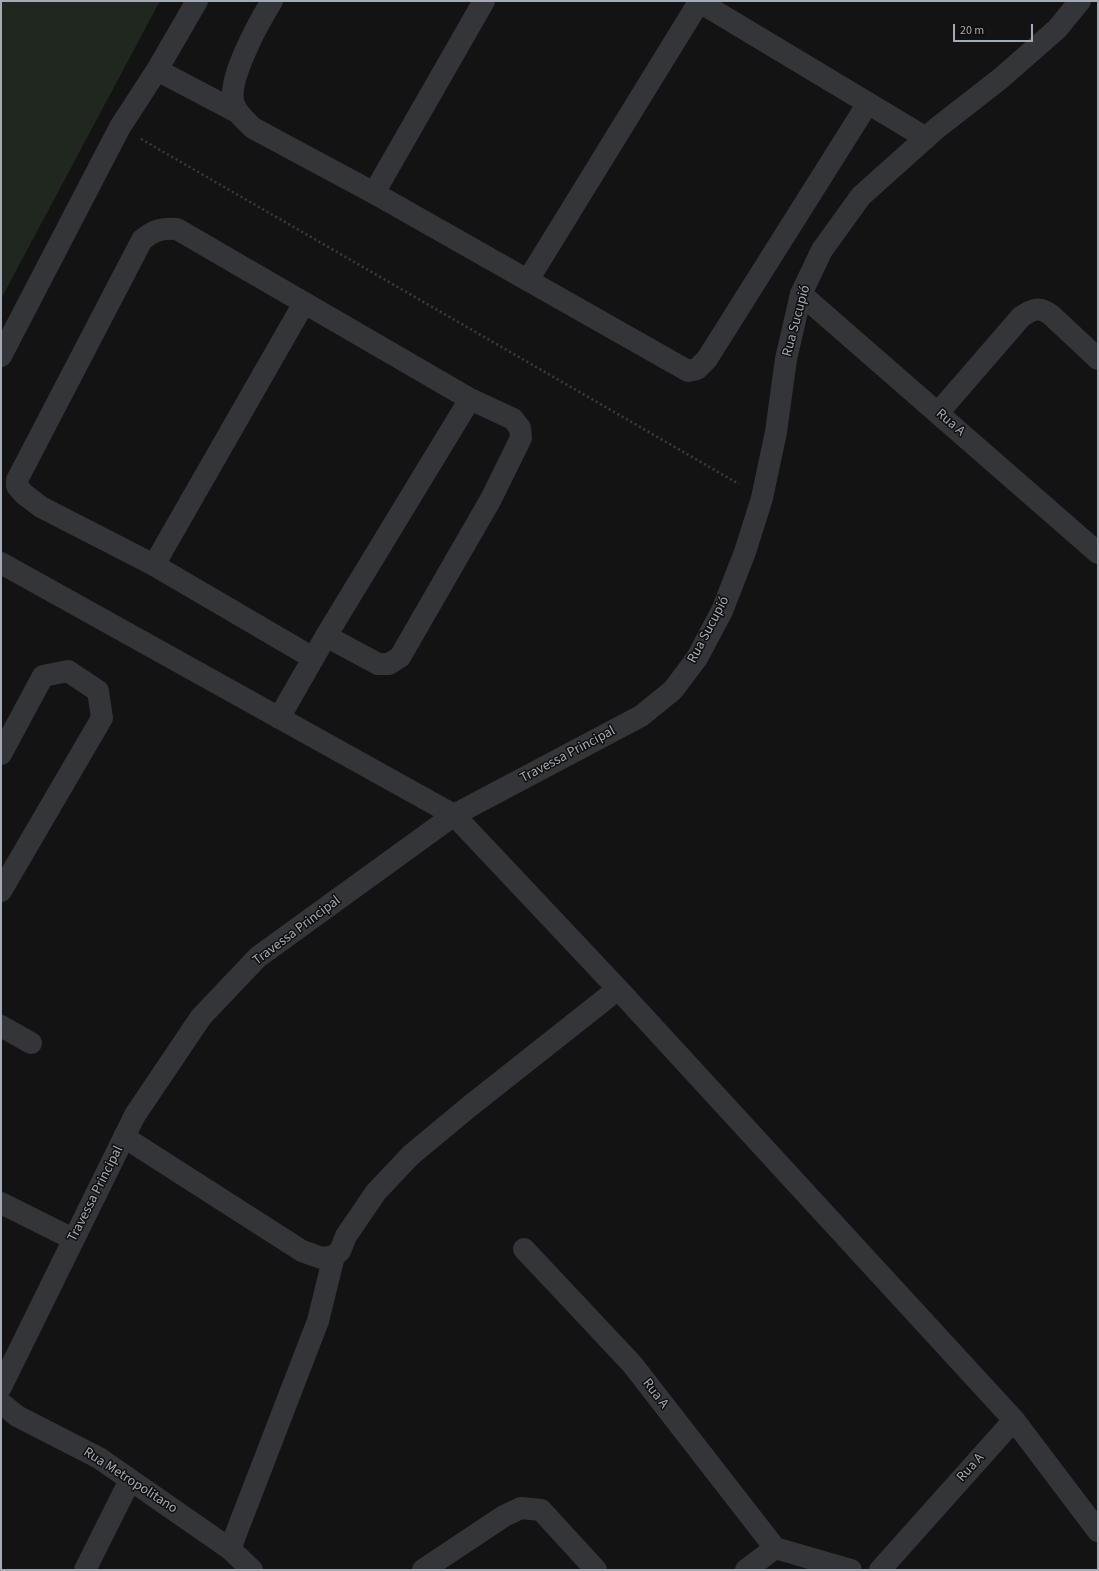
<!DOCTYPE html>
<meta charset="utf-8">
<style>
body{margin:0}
#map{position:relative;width:1099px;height:1571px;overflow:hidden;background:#131314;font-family:"Source Sans 3",sans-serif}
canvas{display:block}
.frame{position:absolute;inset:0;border:2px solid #a5abb4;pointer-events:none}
.scale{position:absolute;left:953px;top:24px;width:80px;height:18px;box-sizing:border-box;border:2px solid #a5abb4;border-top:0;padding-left:5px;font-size:12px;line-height:14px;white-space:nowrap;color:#a5abb4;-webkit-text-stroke:3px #0e0e0f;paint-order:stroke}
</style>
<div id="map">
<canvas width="1099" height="1571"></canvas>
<div class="frame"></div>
<div class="scale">20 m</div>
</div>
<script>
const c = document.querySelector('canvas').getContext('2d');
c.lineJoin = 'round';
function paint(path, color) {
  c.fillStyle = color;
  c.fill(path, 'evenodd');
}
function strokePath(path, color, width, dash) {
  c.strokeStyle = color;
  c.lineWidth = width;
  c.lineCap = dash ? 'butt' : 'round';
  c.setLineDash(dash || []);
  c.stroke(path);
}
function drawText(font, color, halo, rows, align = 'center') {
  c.font = font + ' "Source Sans 3",sans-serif';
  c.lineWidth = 3;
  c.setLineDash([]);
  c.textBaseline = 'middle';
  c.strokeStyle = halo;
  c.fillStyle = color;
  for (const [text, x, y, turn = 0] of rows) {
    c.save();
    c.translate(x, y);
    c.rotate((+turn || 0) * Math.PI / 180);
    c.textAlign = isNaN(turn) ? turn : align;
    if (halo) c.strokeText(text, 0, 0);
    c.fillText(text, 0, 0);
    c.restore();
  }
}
paint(new Path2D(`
 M1,1H160L1,299Z`), '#1f271f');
strokePath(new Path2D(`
 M141,139L739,484`), '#3a3c40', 2.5, [2, 3]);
strokePath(new Path2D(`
 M272,1C259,22 226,81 234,104C237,114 246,121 253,128L374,193L688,371L697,369L707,359L868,103
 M698,1L926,138
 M157,70L237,112
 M374,193L484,1
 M528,280L699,2
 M801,294L1098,553
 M1,356L120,127L157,70L197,1
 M938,413L1021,317C1033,309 1039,306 1051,315L1098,359
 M1,563L454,815L618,989L1014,1420L1098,1531
 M154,565L304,303
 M326,636L378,664H389L400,657L491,499L521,438L520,428L513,419L470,399
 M279,718L326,636L470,399L177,229C162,228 154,230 142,240L17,480V486L24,494L41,507L154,565L313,658
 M1,754L43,676L68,671L98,691L102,718L1,891
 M1,1026L31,1043
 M124,1137L302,1251L322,1258L334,1256L340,1251L346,1236L376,1192L411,1155L470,1106L618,989
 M1,1203L73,1239
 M524,1249L632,1364L775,1548L851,1570
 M1,1403L17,1416L99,1458L230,1549L252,1570
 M230,1549L318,1321L334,1256
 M85,1570L130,1480
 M423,1570L504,1516L521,1508L541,1510L596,1570
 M746,1570L775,1548
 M880,1570L1014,1420`), '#343539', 22);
strokePath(new Path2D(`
 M1,1387L135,1115L201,1017L258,957L454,815L641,716L673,690L697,658L722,611L745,552L762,498L776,432L786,359L801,294L822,250L861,196L937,128L1000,79L1057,29L1080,1`), '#343539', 22);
drawText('14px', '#a5abb4', '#0e0e0f', [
 ["Rua Sucupió",797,321,-75],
 ["Rua A",950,423,41],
 ["Rua Sucupió",709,630,-62],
 ["Travessa Principal",568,755,-28],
 ["Travessa Principal",297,931,-37],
 ["Travessa Principal",96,1194,-63],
 ["Rua A",655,1394,52],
 ["Rua A",971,1468,-48],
 ["Rua Metropolitano",130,1481,33]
]);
</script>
